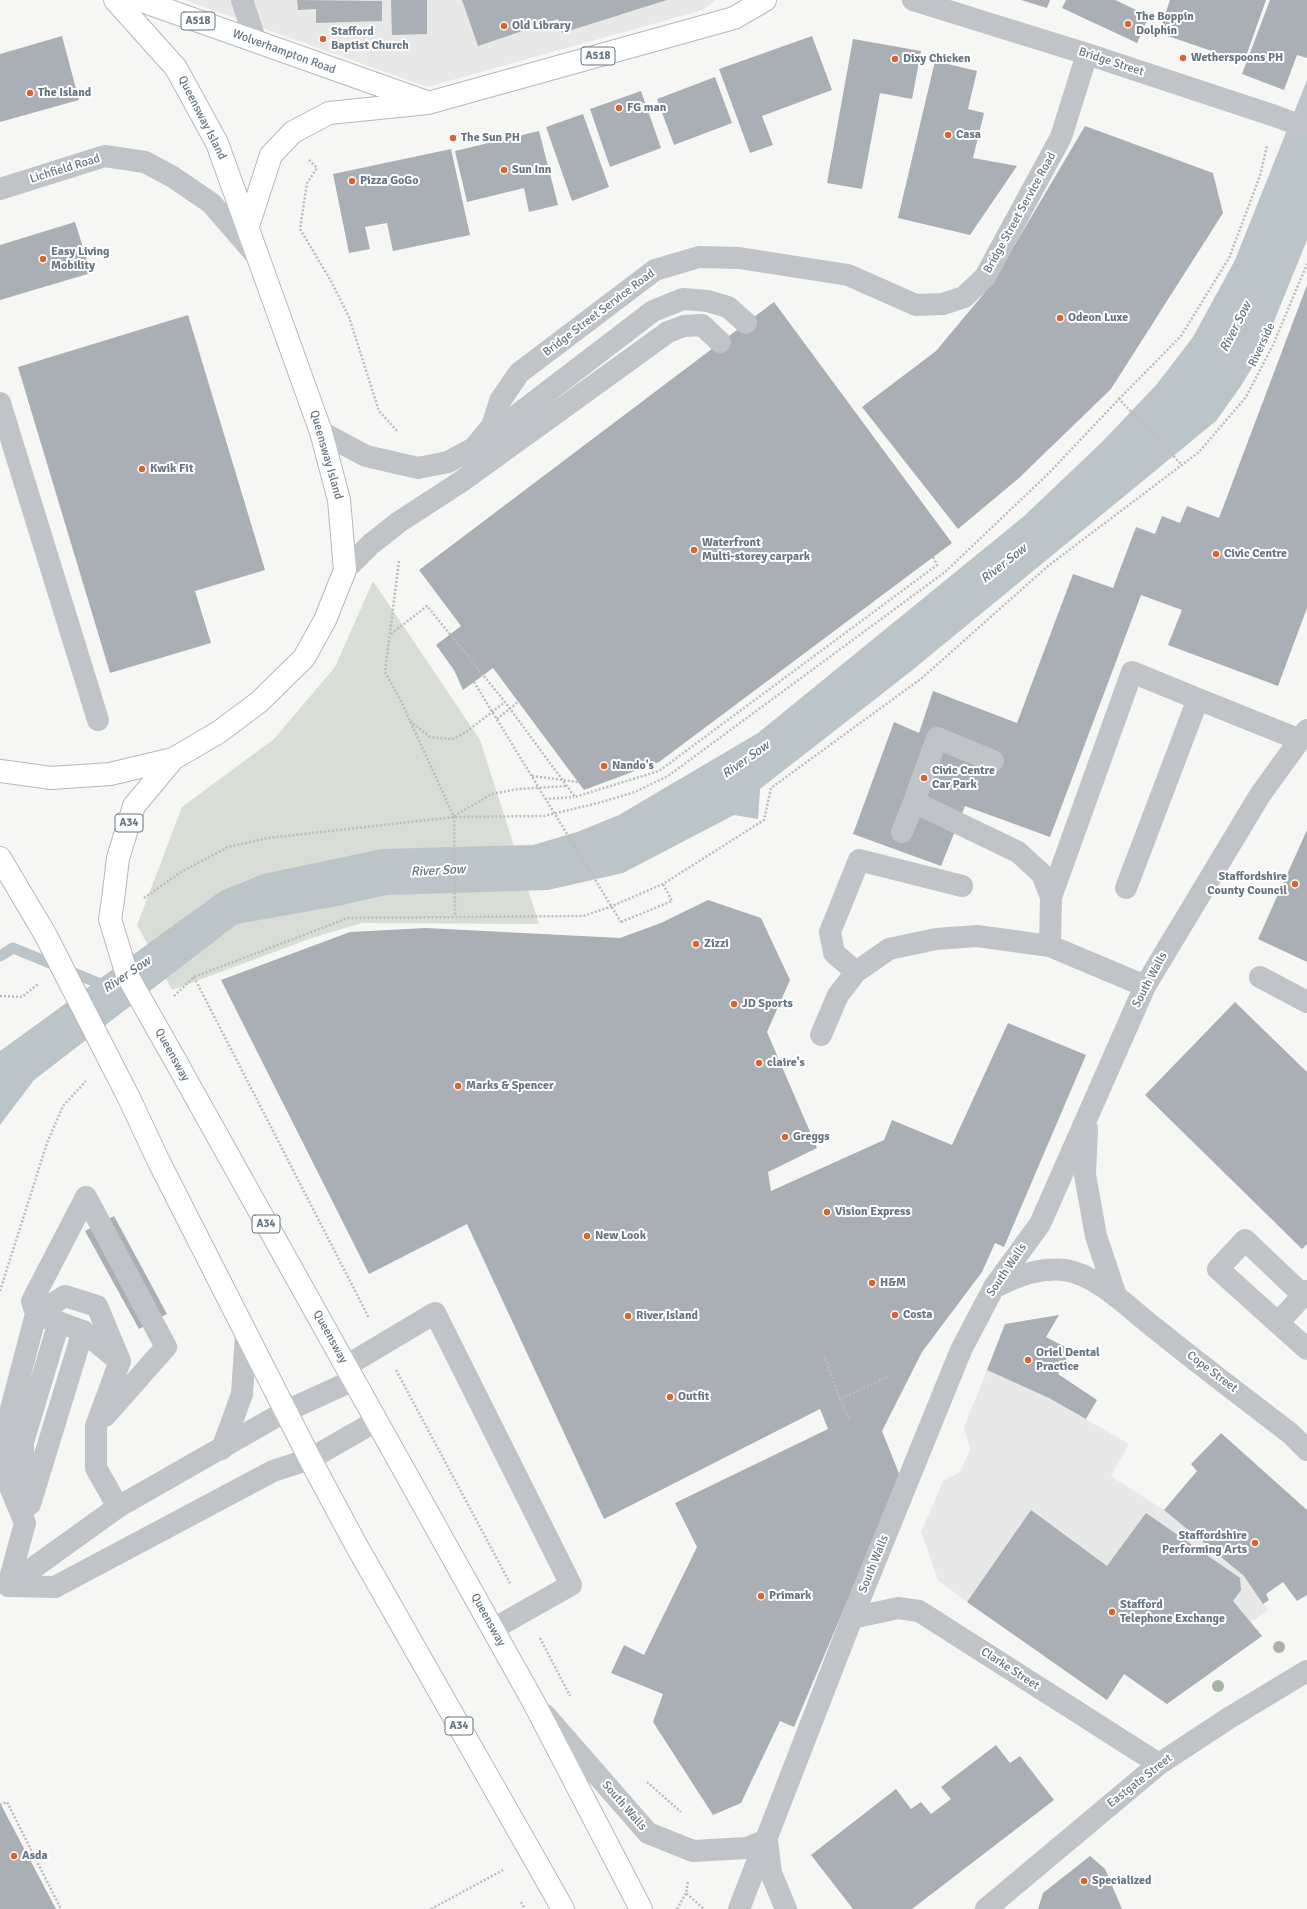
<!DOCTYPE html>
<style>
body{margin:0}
canvas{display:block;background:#f6f7f4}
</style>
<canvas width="1307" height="1909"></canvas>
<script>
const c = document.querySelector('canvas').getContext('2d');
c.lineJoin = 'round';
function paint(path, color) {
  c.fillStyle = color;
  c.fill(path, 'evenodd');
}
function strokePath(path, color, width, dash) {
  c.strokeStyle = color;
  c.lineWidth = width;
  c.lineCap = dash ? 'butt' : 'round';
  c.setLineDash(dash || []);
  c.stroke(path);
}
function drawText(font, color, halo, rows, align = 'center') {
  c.font = font + ' Signika,sans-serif';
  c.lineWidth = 4;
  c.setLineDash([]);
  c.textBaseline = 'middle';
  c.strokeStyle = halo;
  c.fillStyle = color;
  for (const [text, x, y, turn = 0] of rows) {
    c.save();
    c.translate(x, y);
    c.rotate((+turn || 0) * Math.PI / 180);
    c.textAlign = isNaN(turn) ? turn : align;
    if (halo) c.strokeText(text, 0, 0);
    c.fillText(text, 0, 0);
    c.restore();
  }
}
paint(new Path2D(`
 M185,0H715L703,10L427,87Z
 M987,1370L1049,1398L1129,1444L1111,1476L1164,1510L1244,1576L1268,1610L1251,1622L1262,1636L1167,1704L1124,1674L1107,1700L967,1602L938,1580L921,1532L943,1481L960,1472L970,1450L964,1427Z`), '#e7e8e7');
paint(new Path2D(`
 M373,581L480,740L539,924L362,923L312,938L172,990L137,925L182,807L274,739L335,667Z`), '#d8ddd5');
paint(new Path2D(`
 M1307,80V240L1262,351L1241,386L1216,421L910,672L760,789L758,819L734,815L623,873L548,890L387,895L338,906L237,924L34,1080L0,1125V1051L221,891L263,874L382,849L533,845L577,832L619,815L758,733L1023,517L1102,442L1157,384L1193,337L1235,260Z`), '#bac4c9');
strokePath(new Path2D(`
 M0,956L13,948L108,987`), '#bac4c9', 11);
paint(new Path2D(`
 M297,0L382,1V21L316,23V9L298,10Z
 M391,0H427V34L392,35Z
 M462,0H667L562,33L558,19L478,46Z
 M1021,0H1050L1047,8Z
 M1066,0H1115L1149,16L1137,43L1062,8Z
 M1170,0H1266L1244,62L1159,33Z
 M1270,0H1307V58L1297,55L1284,90L1242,74Z
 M62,36L79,100L0,122V54Z
 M812,36L832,90L762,116L773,145L750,153L719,69Z
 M853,39L921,51L912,99L880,93L862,189L827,183Z
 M935,61L977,71L968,109L984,113L973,158L1017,166L970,235L898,218Z
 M715,77L732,123L674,145L657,99Z
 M641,91L661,148L610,167L590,109Z
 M583,114L609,187L572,201L546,127Z
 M1085,126L1213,173L1223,213L1111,389L1019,478L958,529L862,407L936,351L991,285Z
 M539,131L558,205L529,212L524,188L467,202L455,151Z
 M451,149L470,235L393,251L387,223L365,227L370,249L349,253L333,174Z
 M75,222L91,273L0,300V245Z
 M1307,285V608L1278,686L1168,645L1182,610L1141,595L1050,837L965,806L941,866L853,834L894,722L919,733L933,691L1017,723L1073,574L1113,588L1136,527L1155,534L1162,516L1180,523L1187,506L1219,518Z
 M774,302L952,543L659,762L584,790L493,668L463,690L454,670L436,645L461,626L419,570Z
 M188,315L265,570L195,591L211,643L110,673L18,367Z
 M1307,830V962L1258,939Z
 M708,900L761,918L790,980L767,1032L817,1148L768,1172L771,1191L884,1140L892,1120L952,1145L1008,1023L1086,1055L1004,1247L995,1243L982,1272L922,1352L882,1431L900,1476L794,1727L780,1721L741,1803L713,1815L653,1722L663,1694L611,1673L624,1645L644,1655L697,1547L675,1503L828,1429L820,1409L604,1519L467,1224L369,1274L221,980L350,932L426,928L620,938L661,923Z
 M1235,1002L1307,1072V1244L1302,1249L1145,1095Z
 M114,1216L167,1314L139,1329L85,1231Z
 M1059,1315L1046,1337L1071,1350L1058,1374L1097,1400L1086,1419L1049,1398L987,1370L1005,1324Z
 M1221,1433L1307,1510V1595L1297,1601L1283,1582L1266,1594L1269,1600L1263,1604L1244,1576L1164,1510L1197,1471L1191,1464Z
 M1031,1510L1107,1566L1146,1513L1240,1578L1241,1590L1233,1601L1262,1636L1167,1704L1124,1674L1107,1700L967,1602Z
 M996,1745L1010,1763L1020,1756L1054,1800L912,1909H853L811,1855L896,1789L911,1809L921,1802L931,1814L951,1799L941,1787Z
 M0,1803L56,1909H0Z
 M1090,1856L1105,1869L1122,1909H1038L1043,1893Z`), '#a9afb5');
const highway = new Path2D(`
 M139,0L424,101
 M248,226L271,155L293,132L329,113L428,103L734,18L765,0
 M0,771L51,778L110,774L173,759L219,732L259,702L304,658L325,620L345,570L339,500L321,432L217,143L176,68L115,0
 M0,858L45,934
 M113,900L118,858L134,806L173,759
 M179,1067L534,1703L641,1909
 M129,1098L159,1162L310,1459L355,1543L563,1909`);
strokePath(highway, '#b5b8bb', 24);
strokePath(new Path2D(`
 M309,160L317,168L307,183L300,229L331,281L349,317L379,411L398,432
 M1119,399L1181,336L1229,258L1260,176L1267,146
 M399,561L385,672L401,701L454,817L455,916
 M391,634L427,606L505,702L575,797L659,771L937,565L933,557
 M410,721L430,737L453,739L466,732L505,702
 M545,799L574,797
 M454,816L492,794L518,789L566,786
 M144,898L181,872L228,847L268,838L454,817L544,816L598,803L635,792L668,776L945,572L1049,473L1119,399L1182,465
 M621,922L672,901L663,884
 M194,977L369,1318
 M0,996L22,997L38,984
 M174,996L194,977L348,918L583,916L610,907L663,884L764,820L771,788L922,678L1048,566L1199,452L1246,397L1273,345L1307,264
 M0,1291L47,1143L63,1106L86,1081
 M824,1355L840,1399
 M396,1370L511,1585
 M849,1419L840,1399L887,1377
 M540,1638L570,1696
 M647,1782L681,1812
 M0,1805L7,1802L61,1909
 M688,1882L686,1893L704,1909
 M521,1902L525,1909
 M431,1909L505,1869
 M677,1909L686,1893`), '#babcbf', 2.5, [2, 2]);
strokePath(new Path2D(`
 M242,0L256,42
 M913,0L1087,54L1275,116L1307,128
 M0,189L105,156L145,162L173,177L211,203L257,256
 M0,403L98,720
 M321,432L366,456L418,468L448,462L474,448L492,426L500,401L519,373L655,270L699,257L739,258L848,275L916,305L943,304L964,297L985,277L1061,137L1087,54
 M487,438L653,311L683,299L708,301L728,307L746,323
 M345,570L371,544L399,522L462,481L668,332L684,326L702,325L720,342
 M993,761L937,738L914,802L1018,852L1042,874L1051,897
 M902,832L914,802
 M1126,888L1198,699L1300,740
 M856,972L834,953L830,932L859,860L962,886
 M1260,977L1307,1002
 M1145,986L1050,946L1051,897L1132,672L1198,699
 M821,1035L838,995L856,972L889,949L936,939L977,936L1050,946
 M1087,1129L1085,1175L1096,1236L1116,1296
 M995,1287C1018,1276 1039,1267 1065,1270C1098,1275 1131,1310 1156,1329C1200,1365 1246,1399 1291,1434L1307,1450
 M1303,1295L1245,1240L1218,1269L1278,1323L1307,1291
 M1278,1323L1307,1349
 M346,1366L435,1313L571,1585L493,1629
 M105,1416L166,1347L86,1197L32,1301L36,1314L83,1331L119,1361
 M222,1449L242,1394L246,1334
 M30,1504L83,1331
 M24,1510L23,1442L59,1322
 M8,1586L25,1523L8,1482L5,1432L36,1314L65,1296L97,1306L120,1361L96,1426V1468L118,1507
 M8,1586L55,1587L273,1471L310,1459L376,1421
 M8,1586L118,1507L286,1411L354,1380
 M852,1618L898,1608L919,1611L1159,1764
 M545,1715L648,1833L693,1851L747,1848L767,1840
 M767,1841L771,1873L786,1909
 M739,1909L852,1618L961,1350L994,1287L1040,1224L1145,986L1260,795L1307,730
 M986,1909L1159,1764L1229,1718L1307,1671`), '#c0c3c7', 22);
strokePath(highway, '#fff', 22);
const highwayBridge = new Path2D(`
 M113,900L110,919L127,975L179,1067
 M45,934L129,1098`);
strokePath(highwayBridge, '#b5b8bb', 24, []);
strokePath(new Path2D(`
 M474,682L621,922
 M497,719L518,702
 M532,776L578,782`), '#babcbf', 2.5, [2, 2]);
strokePath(highwayBridge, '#fff', 22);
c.fillStyle = '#a8b3a6';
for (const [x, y] of [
 [1279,1647],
 [1218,1686]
]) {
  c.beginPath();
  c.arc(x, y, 6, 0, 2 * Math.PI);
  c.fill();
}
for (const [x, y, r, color] of [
 [1128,24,4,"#d96431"],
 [504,26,4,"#d96431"],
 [323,39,4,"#d96431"],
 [1183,58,4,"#d96431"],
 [895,59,4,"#d96431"],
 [30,93,4,"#d96431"],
 [619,108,4,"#d96431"],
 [948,135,4,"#d96431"],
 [453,138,4,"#d96431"],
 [504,170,4,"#d96431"],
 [352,181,4,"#d96431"],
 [43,259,4,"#d96431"],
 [1060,318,4,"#d96431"],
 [142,469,4,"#d96431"],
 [694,550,4,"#d96431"],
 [1216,554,4,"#d96431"],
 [604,766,4,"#d96431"],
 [924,778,4,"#d96431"],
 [1295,884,4,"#d96431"],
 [696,944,4,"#d96431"],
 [734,1004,4,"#d96431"],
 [759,1063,4,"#d96431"],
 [458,1086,4,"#d96431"],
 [785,1137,4,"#d96431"],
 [827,1212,4,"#d96431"],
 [587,1236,4,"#d96431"],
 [872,1283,4,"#d96431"],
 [895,1315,4,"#d96431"],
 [628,1316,4,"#d96431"],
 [1028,1360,4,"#d96431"],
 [670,1397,4,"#d96431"],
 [1255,1543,4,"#d96431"],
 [761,1596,4,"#d96431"],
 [1112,1612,4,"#d96431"],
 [14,1856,4,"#d96431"],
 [1084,1881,4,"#d96431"]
]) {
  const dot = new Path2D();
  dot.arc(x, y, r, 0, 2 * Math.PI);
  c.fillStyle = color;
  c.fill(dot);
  strokePath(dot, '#fff', 1.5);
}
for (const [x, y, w] of [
 [198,21,34],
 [598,56,34],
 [129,823,28],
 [266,1224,28],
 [459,1726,28]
]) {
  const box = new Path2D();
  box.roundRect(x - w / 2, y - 9, w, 18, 3);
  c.fillStyle = '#fff';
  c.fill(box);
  strokePath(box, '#677583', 1);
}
drawText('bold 11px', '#677583', null, [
 ["A518",198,21],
 ["A518",598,56],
 ["A34",129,823],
 ["A34",266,1224],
 ["A34",459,1726]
]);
drawText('bold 12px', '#677583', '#fff', [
 ["The Boppin",1136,17],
 ["Dolphin",1136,31],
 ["Old Library",512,26],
 ["Stafford",331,32],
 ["Baptist Church",331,46],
 ["Wetherspoons PH",1191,58],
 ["Dixy Chicken",903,59],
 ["The Island",38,93],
 ["FG man",627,108],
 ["Casa",956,135],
 ["The Sun PH",461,138],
 ["Sun Inn",512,170],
 ["Pizza GoGo",360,181],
 ["Easy Living",51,252],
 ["Mobility",51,266],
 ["Odeon Luxe",1068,318],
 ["Kwik Fit",150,469],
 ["Waterfront",702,543],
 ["Multi-storey carpark",702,557],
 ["Civic Centre",1224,554],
 ["Nando's",612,766],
 ["Civic Centre",932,771],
 ["Car Park",932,785],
 ["Staffordshire",1287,877,"right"],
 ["County Council",1287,891,"right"],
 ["Zizzi",704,944],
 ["JD Sports",742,1004],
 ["claire's",767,1063],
 ["Marks & Spencer",466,1086],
 ["Greggs",793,1137],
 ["Vision Express",835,1212],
 ["New Look",595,1236],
 ["H&M",880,1283],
 ["Costa",903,1315],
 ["River Island",636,1316],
 ["Oriel Dental",1036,1353],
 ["Practice",1036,1367],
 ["Outfit",678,1397],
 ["Staffordshire",1247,1536,"right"],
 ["Performing Arts",1247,1550,"right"],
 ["Primark",769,1596],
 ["Stafford",1120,1605],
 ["Telephone Exchange",1120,1619],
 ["Asda",22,1856],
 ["Specialized",1092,1881]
], 'left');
drawText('12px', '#677583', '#fff', [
 ["Wolverhampton Road",284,52,20],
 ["Bridge Street",1111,62,18],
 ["Queensway Island",202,118,63],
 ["Lichfield Road",65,169,-17],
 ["Bridge Street Service Road",1020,213,-61],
 ["Bridge Street Service Road",599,313,-37],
 ["Riverside",1262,345,-65],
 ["Queensway Island",326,455,74],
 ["South Walls",1150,980,-62],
 ["Queensway",172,1055,61],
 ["South Walls",1007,1270,-56],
 ["Queensway",330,1337,61],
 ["Cope Street",1212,1372,37],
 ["South Walls",874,1564,-68],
 ["Queensway",488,1620,61],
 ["Clarke Street",1010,1669,33],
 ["Eastgate Street",1140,1781,-38],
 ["South Walls",624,1806,49]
]);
drawText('italic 13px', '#63767f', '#fff', [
 ["River Sow",1236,327,-63],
 ["River Sow",1004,564,-38],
 ["River Sow",746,760,-35],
 ["River Sow",438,871,-3],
 ["River Sow",127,975,-34]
]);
</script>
